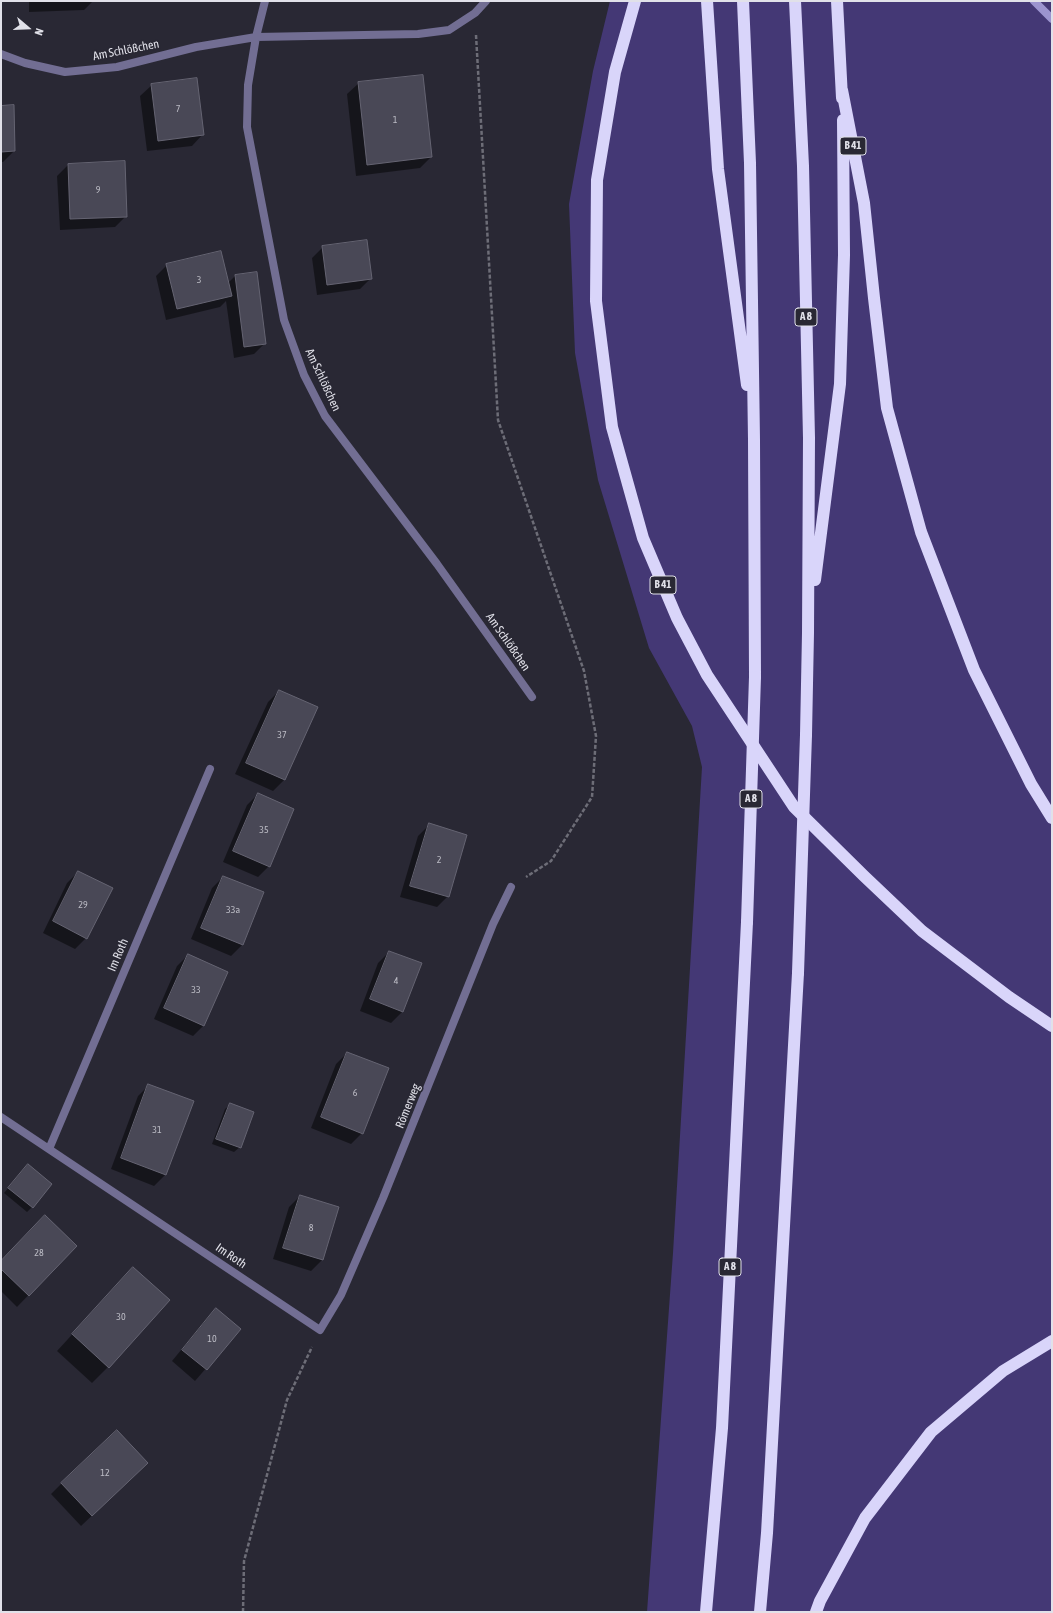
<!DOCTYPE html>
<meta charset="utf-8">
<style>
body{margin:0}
#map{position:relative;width:1053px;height:1613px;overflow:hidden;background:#292834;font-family:"Asap Condensed",sans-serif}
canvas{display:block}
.frame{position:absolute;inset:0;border:2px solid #e1e1e9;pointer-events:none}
.north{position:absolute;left:8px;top:8px;width:40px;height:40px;-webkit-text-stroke:3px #292834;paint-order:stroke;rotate:109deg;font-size:11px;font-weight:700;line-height:16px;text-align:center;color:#e1e1e9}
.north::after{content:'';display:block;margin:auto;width:14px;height:18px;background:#e1e1e9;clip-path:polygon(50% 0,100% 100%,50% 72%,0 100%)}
</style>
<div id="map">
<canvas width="1053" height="1613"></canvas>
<div class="frame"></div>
<div class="north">N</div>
</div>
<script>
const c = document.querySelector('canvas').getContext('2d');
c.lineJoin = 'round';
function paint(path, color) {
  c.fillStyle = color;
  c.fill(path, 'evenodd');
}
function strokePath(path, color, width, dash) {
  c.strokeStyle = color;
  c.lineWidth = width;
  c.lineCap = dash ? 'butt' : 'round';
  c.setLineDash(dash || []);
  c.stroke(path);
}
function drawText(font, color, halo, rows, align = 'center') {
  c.font = font + ' "Asap Condensed",sans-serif';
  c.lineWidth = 3.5;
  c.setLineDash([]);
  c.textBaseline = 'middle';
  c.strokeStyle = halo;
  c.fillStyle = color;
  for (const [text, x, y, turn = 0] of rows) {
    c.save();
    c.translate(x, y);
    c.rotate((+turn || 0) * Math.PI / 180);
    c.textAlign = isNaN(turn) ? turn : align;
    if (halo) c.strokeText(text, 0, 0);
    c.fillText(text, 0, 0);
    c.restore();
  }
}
paint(new Path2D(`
 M610,1H1052V1612H647L673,1253L702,767L692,726L649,648L598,480L575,353L569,204L593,71Z`), '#443875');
paint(new Path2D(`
 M29,1H93L84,10L29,12Z
 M359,83L431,157L420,168L356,176L347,94Z
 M152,85L203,134L192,146L147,151L140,96Z
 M1,107L14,151L3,162H1Z
 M68,165L126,216L115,227L60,230L57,176Z
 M323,247L371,278L360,289L317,295L312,258Z
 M167,265L228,283L235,276L256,273L265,343L254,354L234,358L226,301L220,307L166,320L156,276Z
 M279,691L317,707L284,780L273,791L235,774L268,702Z
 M258,794L269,866L258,877L223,862L247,805Z
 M429,825L448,896L437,907L400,897L418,836Z
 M78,872L86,938L75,949L43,933L67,883Z
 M223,877L263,893L242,945L231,956L191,939L212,888Z
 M389,952L420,964L402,1012L391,1023L360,1011L378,963Z
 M188,955L204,1025L193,1036L154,1019L177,966Z
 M347,1053L362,1133L351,1144L311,1128L336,1064Z
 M149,1085L165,1175L154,1186L111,1169L138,1096Z
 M231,1104L240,1147L234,1152L212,1144L225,1109Z
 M23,1171L32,1207L27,1212L4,1193Z
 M300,1196L322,1260L311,1271L273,1259L289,1207Z
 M76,1246L17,1307L1,1291V1262Z
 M133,1268L108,1367L92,1383L57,1351Z
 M216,1310L240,1329L195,1381L172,1361L205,1321Z
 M136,1474L81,1526L51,1494L62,1483Z`), '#0007');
const building = new Path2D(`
 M423,75L432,157L367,165L358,82Z
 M197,78L204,135L158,141L151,84Z
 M14,105L15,151L1,152V106Z
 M125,161L127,217L70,219L68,164Z
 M367,240L372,279L327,285L322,246Z
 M221,251L232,296L177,309L166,264Z
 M257,272L266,344L244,347L235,275Z
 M279,690L318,707L285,780L246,763Z
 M258,793L294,809L270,867L233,851Z
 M429,823L467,835L449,897L410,886Z
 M78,871L113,888L87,939L53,921Z
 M223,876L264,892L243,945L201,928Z
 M389,951L422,963L403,1012L370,999Z
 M188,954L228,972L204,1026L164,1008Z
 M347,1052L389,1068L363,1134L321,1117Z
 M148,1084L194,1101L166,1175L121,1158Z
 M230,1103L254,1112L241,1148L216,1139Z
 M28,1164L52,1184L33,1208L8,1188Z
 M300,1195L339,1207L323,1260L283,1248Z
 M45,1215L77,1246L29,1296L1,1269V1261Z
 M133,1267L170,1300L109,1368L72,1334Z
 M216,1308L241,1329L207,1370L182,1350Z
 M117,1430L148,1463L92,1516L61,1483Z`);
paint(building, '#494856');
strokePath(building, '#656472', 1);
strokePath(new Path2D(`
 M476,35L498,420L584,671L596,736L592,797L551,861L526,877
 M243,1612L244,1561L287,1400L312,1347`), '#6d6d77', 2.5, [4, 2]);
strokePath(new Path2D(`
 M265,1L256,37L248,85L247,127L284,320L304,375L325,416L437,564L532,697
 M1,54L25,63L65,72L117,67L196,47L256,37L418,34L449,30L475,13L486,1
 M1,1117L320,1330L341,1295L383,1198L493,924L511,887
 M49,1149L210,769`), '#726e93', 8);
strokePath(new Path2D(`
 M1034,1L1052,19`), '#9c94cf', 8);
strokePath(new Path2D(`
 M635,1L615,72L597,180L596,301L612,427L643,538L677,618L707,675L794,807L864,876L922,931L1009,997L1052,1026
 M707,1L718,169L747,385
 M743,1L750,163L754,440L755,677
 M795,1L803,166L809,438L808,633L806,735
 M837,1L842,98
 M842,90L864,203L874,298L887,408L921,532L974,670L1031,784L1052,818
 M815,580L840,384L844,255L843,120
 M706,1612L722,1428L747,922
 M760,1612L767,1533L798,973
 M816,1612L820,1601L865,1518L931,1432L1003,1371L1052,1341`), '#d9d5fa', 12);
strokePath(new Path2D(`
 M747,922L755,677
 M798,973L806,735`), '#d9d5fa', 12);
drawText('10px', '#bbbbc4', null, [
 ["7",178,109],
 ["1",395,120],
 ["9",98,190],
 ["3",199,280],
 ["37",282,735],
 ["35",264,830],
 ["2",439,860],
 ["29",83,905],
 ["33a",233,910],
 ["4",396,981],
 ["33",196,990],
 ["6",355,1093],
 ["31",157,1130],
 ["8",311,1228],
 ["28",39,1253],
 ["30",121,1317],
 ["10",212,1339],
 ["12",105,1473]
]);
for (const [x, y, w] of [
 [853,146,26],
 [806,317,22],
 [663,585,26],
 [751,799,22],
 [730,1267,22]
]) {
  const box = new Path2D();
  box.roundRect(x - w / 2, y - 9, w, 18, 3);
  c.fillStyle = '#292834';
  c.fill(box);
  strokePath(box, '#e1e1e9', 1);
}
drawText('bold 11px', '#e1e1e9', null, [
 ["B 41",853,146],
 ["A 8",806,317],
 ["B 41",663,585],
 ["A 8",751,799],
 ["A 8",730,1267]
]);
drawText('12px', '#e1e1e9', '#292834', [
 ["Am Schlößchen",126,50,-11],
 ["Am Schlößchen",323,380,65],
 ["Am Schlößchen",508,642,55],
 ["Im Roth",118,955,-67],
 ["Römerweg",408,1106,-68],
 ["Im Roth",231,1256,34]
]);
</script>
